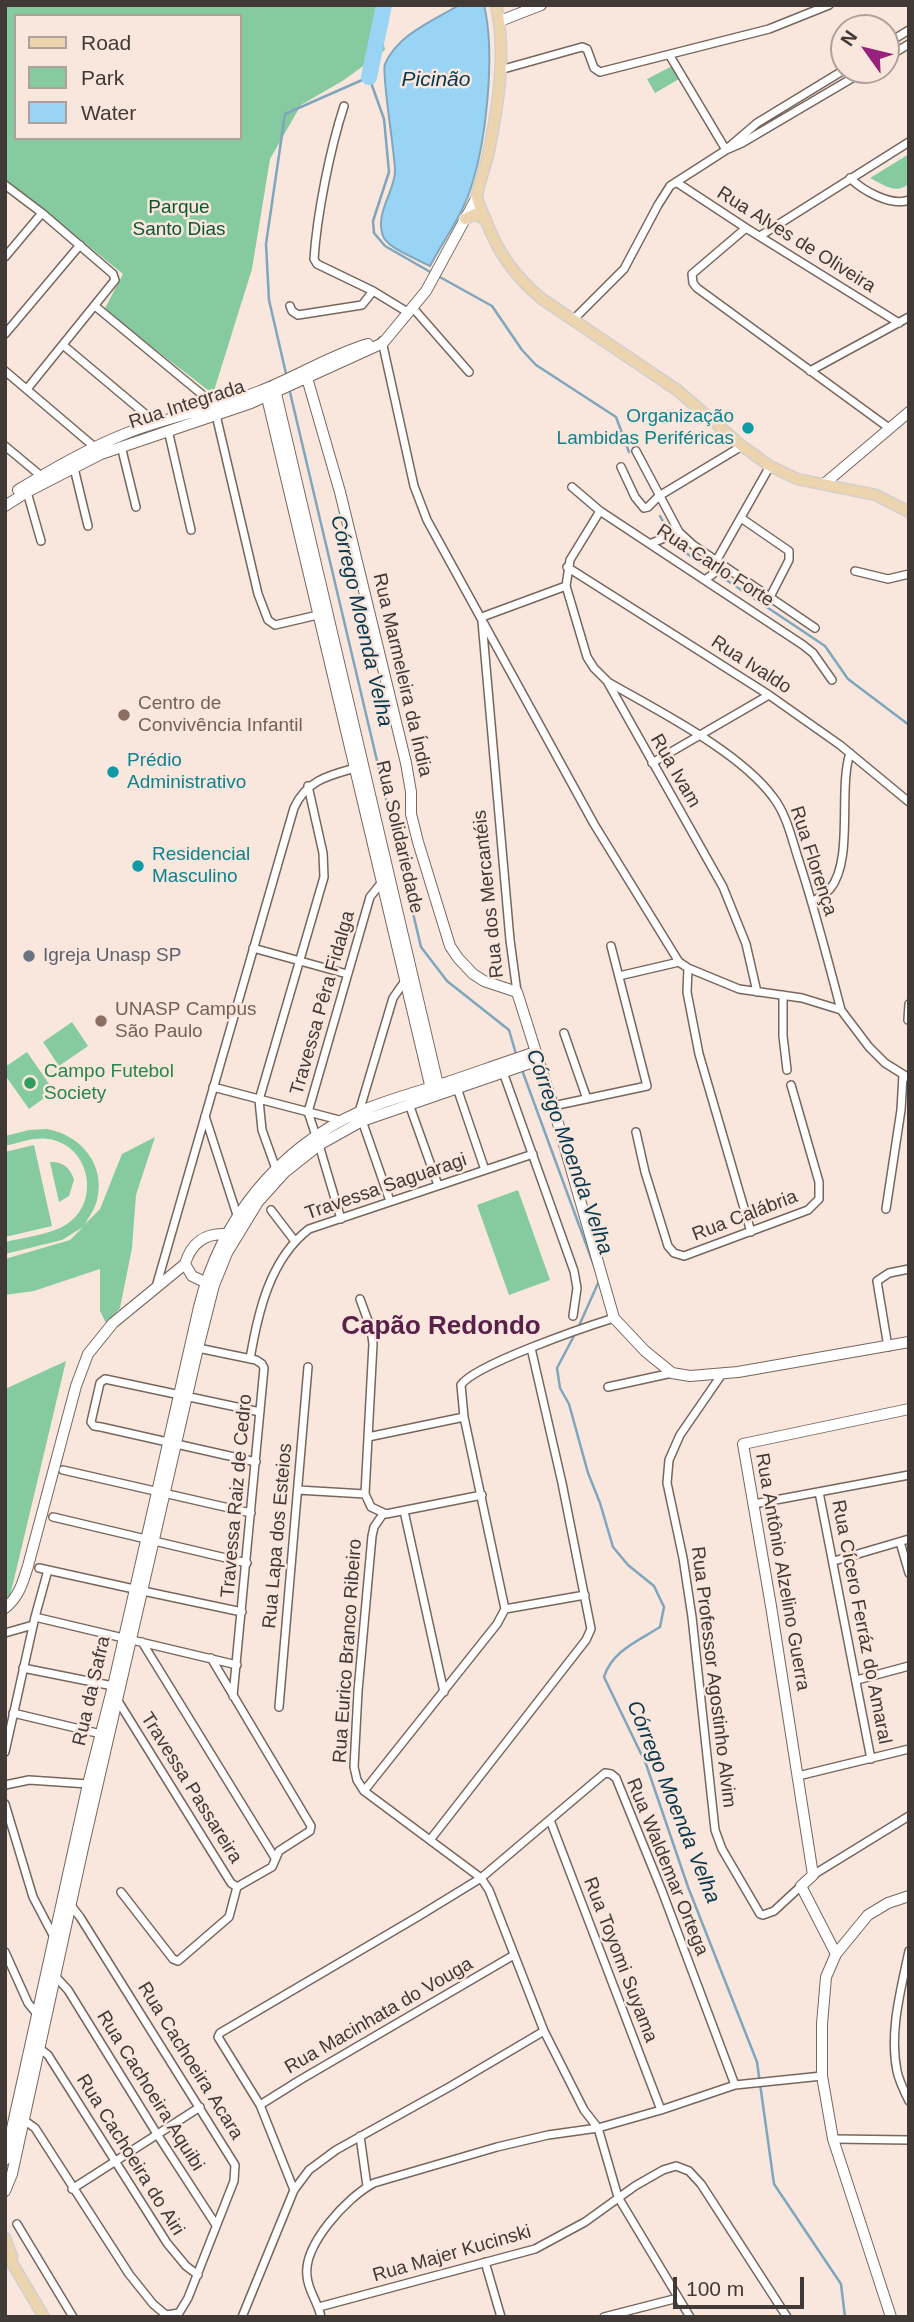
<!DOCTYPE html>
<meta charset="utf-8">
<style>
body{margin:0}
#map{position:relative;width:914px;height:2322px;overflow:hidden;background:#f9e7dd;font-family:Arial,sans-serif}
canvas{display:block}
.frame{position:absolute;inset:0;border:7px solid #403936;pointer-events:none}
.legend{position:absolute;left:14px;top:14px;width:228px;height:126px;box-sizing:border-box;background:#f9e7dd;border:2px solid #afa19a;margin:0;padding:9px 12px;list-style:none;font-size:21px;color:#403936}
.legend li{display:flex;align-items:center;gap:14px;height:35px}
.legend b{width:35px;border:2px solid #afa19a}
.north{position:absolute;left:830px;top:14px;width:70px;height:70px;box-sizing:border-box;background:#f9e7dd;border:2px solid #afa19a;border-radius:50%;rotate:304deg;font-size:19px;font-weight:700;line-height:28px;text-align:center;color:#403936}
.north::after{content:'';display:block;margin:auto;width:24px;height:32px;background:#97217d;clip-path:polygon(50% 0,100% 100%,50% 72%,0 100%)}
.scale{position:absolute;left:673px;top:2277px;width:131px;height:32px;box-sizing:border-box;border:4px solid #403936;border-top:0;padding-left:9px;font-size:21px;line-height:24px;white-space:nowrap;color:#403936;-webkit-text-stroke:5px #f9e7dd;paint-order:stroke}
</style>
<div id="map">
<canvas width="914" height="2322"></canvas>
<div class="frame"></div>
<ul class="legend">
<li><b style="height:9px;background:#ecd4ae"></b>Road</li>
<li><b style="height:19px;background:#86cb9f"></b>Park</li>
<li><b style="height:19px;background:#9ad4f5"></b>Water</li>
</ul>
<div class="north">N</div>
<div class="scale">100 m</div>
</div>
<script>
const c = document.querySelector('canvas').getContext('2d');
c.lineJoin = 'round';
function paint(path, color) {
  c.fillStyle = color;
  c.fill(path, 'evenodd');
}
function strokePath(path, color, width, dash) {
  c.strokeStyle = color;
  c.lineWidth = width;
  c.lineCap = dash ? 'butt' : 'round';
  c.setLineDash(dash || []);
  c.stroke(path);
}
function drawText(font, color, halo, rows, align = 'center') {
  c.font = font + ' Arial,sans-serif';
  c.lineWidth = 5;
  c.setLineDash([]);
  c.textBaseline = 'middle';
  c.strokeStyle = halo;
  c.fillStyle = color;
  for (const [text, x, y, turn = 0] of rows) {
    c.save();
    c.translate(x, y);
    c.rotate((+turn || 0) * Math.PI / 180);
    c.textAlign = isNaN(turn) ? turn : align;
    if (halo) c.strokeText(text, 0, 0);
    c.fillText(text, 0, 0);
    c.restore();
  }
}
paint(new Path2D(`
 M5,5H376L385,50L344,80L301,105L270,159L252,269L213,394L104,310L123,274L5,179ZM16,16H240V138H16Z
 M672,66L679,79L655,93L647,79Z
 M909,154V183C897,196 883,184 870,178Z
 M72,1022L88,1046L59,1066L43,1042Z
 M27,1052L54,1091L29,1109L5,1075V1067Z
 M47,1129C81,1135 106,1165 97,1200C95,1209 89,1217 85,1224L100,1209L122,1154L155,1137L136,1195L132,1248L120,1308L106,1323L100,1311V1269L34,1291L5,1295V1259L70,1240L83,1227L62,1240L5,1254V1242C25,1237 50,1235 67,1224C102,1201 89,1144 48,1139C33,1137 19,1143 5,1146V1136L29,1130Z
 M34,1145L52,1226L5,1237V1152Z
 M50,1162C62,1161 71,1168 74,1180L69,1196L59,1202Z
 M518,1190L550,1280L509,1295L477,1205Z
 M66,1361L10,1596L5,1598V1389Z`), '#86cb9f');
const water = new Path2D(`
 M459,5H484C496,55 486,148 468,196C459,220 442,243 430,266C419,260 390,249 384,238C373,215 395,192 395,171C395,152 381,73 385,64C398,34 433,21 459,5Z`);
paint(water, '#9ad4f5');
strokePath(water, '#7fa6bc', 2);
strokePath(new Path2D(`
 M438,276L492,306L522,350L536,365L616,417L629,452
 M287,378L269,300L266,244L285,114L369,77L384,119L389,172L373,221L374,233L385,246L432,273
 M289,388L421,947L447,981L509,1030L516,1054
 M660,516L677,547L825,646L848,679L909,725
 M522,1070L597,1274
 M578,1328L599,1281
 M575,1334L557,1368L560,1388L569,1404L588,1473L600,1503L613,1547L628,1565L654,1586L664,1607L660,1627C638,1641 612,1651 604,1677L646,1764L688,1887L757,2062L774,2184L841,2284L845,2317`), '#7fa6bc', 2.5);
strokePath(new Path2D(`
 M369,77L384,5`), '#9ad4f5', 16);
const street = new Path2D(`
 M886,44L909,30
 M670,56L726,150
 M886,58L909,44
 M500,70L582,47L587,49L594,68L600,72L769,29L829,5
 M344,106C330,149 317,214 314,259L317,264L373,291L409,313
 M729,147L757,123L844,70
 M850,178C862,190 891,207 909,200
 M676,182L746,228L899,323
 M5,185L42,213L113,274L115,280L27,389
 M746,228L692,274L693,283L697,288L889,428
 M760,236L909,142
 M5,257L42,213
 M95,306L216,406
 M290,306L292,311L298,315L362,305L373,291
 M413,308L469,372
 M573,320L624,269L658,205L670,186L726,150L742,143L866,70
 M5,334L80,245
 M382,341L414,486L427,520L594,824L679,962L688,968L739,989L802,998L841,1010L869,1047L885,1063L909,1078
 M63,345L156,423
 M5,371L98,450
 M810,371L909,317
 M216,415L258,594L268,620L275,625L322,614
 M168,430L191,530
 M5,446L41,476
 M121,446L136,507
 M636,451L679,532L693,545L815,628
 M621,467L635,497L644,508L648,507L659,496L742,446
 M74,468L88,526
 M572,487L600,511L803,645L813,653L832,680
 M27,492L41,541
 M600,511L570,560L566,586L587,657L594,668L607,681L723,887L746,944L757,992
 M741,518L789,551V560L770,597
 M652,543L679,532
 M567,567L769,695L840,745L909,802
 M855,571L888,579L909,574
 M706,579L713,574L715,563L770,466
 M482,617L566,586
 M482,621L510,940L517,992
 M608,682C658,711 739,751 773,797C787,815 792,840 799,861C815,910 828,960 841,1010
 M652,763L769,695
 M812,902C818,898 825,894 830,889C854,860 838,790 850,753
 M253,948L347,974
 M688,968L687,992L699,1054L751,1232
 M619,976L679,962
 M783,995V1036L787,1070
 M908,1020L909,1004
 M564,1033L587,1099
 M503,1072L574,1271L577,1288L573,1316
 M213,1087L343,1121
 M457,1088L485,1170
 M409,1104L438,1185
 M553,1106L647,1086L611,946
 M205,1116L237,1215
 M636,1132L645,1172L668,1246L674,1253L684,1256L808,1210L819,1199V1182L791,1085
 M316,1136L308,1112L370,897L382,882
 M319,1145L341,1219
 M276,1169L262,1130L259,1100L324,877L323,853L308,786
 M390,1201L359,1112L393,998L407,978
 M886,1209L901,1110L903,1075
 M271,1210L294,1240
 M156,1287L294,808C307,779 331,775 359,767
 M360,1299L371,1329L373,1344L365,1494
 M888,1347L877,1281L889,1273L909,1269
 M198,1348L256,1360L262,1364L264,1368L233,1696
 M250,1359C258,1312 270,1259 309,1229L533,1154
 M722,1374L680,1435L669,1460L667,1483L683,1558L692,1617L715,1830L722,1849L760,1914L763,1915L774,1911L801,1886
 M608,1387L672,1373
 M368,1437L464,1417
 M256,1462L101,1427L94,1426L91,1422L100,1383L105,1379L260,1412
 M63,1470L251,1513
 M298,1490L365,1494L371,1507L386,1514L482,1495
 M819,1492L871,1759
 M754,1504L909,1475
 M404,1511L444,1692
 M383,1514L374,1527L372,1536L358,1691L354,1767L357,1780L364,1791L481,1878L489,1890L544,2031L584,2110L598,2128
 M53,1517L247,1563
 M900,1542L909,1573
 M834,1561L909,1539
 M39,1568L134,1589
 M143,1591L242,1612
 M505,1609L585,1595
 M35,1617L237,1665
 M5,1633L33,1625
 M142,1642L275,1858
 M211,1658L311,1826L310,1831L279,1851L272,1867L237,1887
 M23,1668L113,1686
 M857,1680L909,1666
 M118,1701L231,1883L237,1887
 M279,1707L308,1367
 M13,1713L101,1734
 M5,1752L35,1617L48,1570
 M798,1776L909,1749
 M5,1785L29,1780L88,1784
 M364,1791L497,1624L505,1609L464,1417L461,1385C474,1365 585,1327 614,1318
 M5,1804L33,1897L55,1939
 M550,1820L661,2110
 M430,1840L586,1640L591,1629L562,1483L531,1348
 M813,1875L909,1816
 M121,1892L173,1959L178,1961L229,1917L237,1887
 M909,1951C901,1989 889,2032 897,2071C899,2081 904,2091 909,2101
 M5,1952L28,2003L37,2014
 M55,1976L68,1990L157,2134L216,2225
 M39,2048L48,2055L167,2243L186,2266L198,2275
 M260,2105L300,2080L514,1955
 M21,2118L35,2128L129,2274L153,2304L166,2315L179,2313L188,2298L234,2181L235,2165L80,1917L73,1908L68,1904
 M598,2128L618,2197L690,2317
 M360,2136L367,2186
 M833,2139L909,2140
 M72,2189L200,2107
 M294,2190L260,2105L218,2037L220,2033L419,1916L481,1878L605,1773L611,1774L616,1778L662,1891L735,2085
 M17,2224L73,2317
 M485,2262L501,2317
 M319,2307L535,2249L585,2222L635,2186L663,2170L676,2166L689,2171L701,2184L787,2317
 M242,2317L294,2190L309,2170L336,2150L451,2086L544,2031
 M321,2317C318,2302 308,2291 307,2276C303,2245 347,2197 374,2183L497,2147L548,2135L598,2128L661,2110L735,2085L822,2076
 M604,2317L678,2298`);
const secondary = new Path2D(`
 M500,21L541,5
 M305,371L340,492L406,763L411,792V814L418,842L450,946L458,958L473,974L484,981L517,992L553,1106L614,1318L645,1351L672,1373L690,1376L738,1372L909,1342
 M274,385L439,1089
 M265,389L432,1093
 M824,484L909,412
 M18,490C53,469 89,448 127,433C171,416 217,408 260,391C297,377 330,355 368,344
 M5,506L27,492L101,454L251,403L383,343L426,291L477,197
 M209,1284L192,1276L185,1264C191,1243 205,1233 226,1234
 M5,1608C19,1597 23,1582 28,1566L76,1386L88,1354L113,1323L185,1264
 M836,1954L801,1886L813,1875L771,1606L743,1444L909,1409
 M5,2160L88,1784L113,1686L199,1307C220,1221 277,1149 359,1112C386,1100 417,1092 445,1083C475,1073 505,1062 536,1052
 M5,2191L12,2174L83,1848L198,1348L214,1285L227,1253L258,1202L285,1172L319,1145L362,1121L539,1060
 M891,2317L833,2139L822,2076V2024L826,1977L836,1954L868,1915L888,1903L909,1896`);
const primary = new Path2D(`
 M496,5C507,53 498,107 488,155C486,164 477,190 477,196C477,202 482,211 484,216C497,251 514,276 542,299L677,390L742,446L770,466L797,479L876,495L909,512
 M465,219L475,214L486,220
 M5,2238L12,2257
 M5,2251L44,2317`);
strokePath(street, '#76675e', 10);
strokePath(secondary, '#76675e', 12);
strokePath(primary, '#d1cfcf', 13);
strokePath(street, '#fff', 7);
strokePath(secondary, '#fff', 10);
strokePath(primary, '#ecd4ae', 10);
for (const [x, y, r, color] of [
 [748,428,7,"#0f9aa8"],
 [124,715,7,"#8d6e63"],
 [113,772,7,"#0f9aa8"],
 [138,866,7,"#0f9aa8"],
 [29,956,7,"#6b7280"],
 [101,1021,7,"#8d6e63"],
 [30,1083,7,"#2e9e5b"]
]) {
  const dot = new Path2D();
  dot.arc(x, y, r, 0, 2 * Math.PI);
  c.fillStyle = color;
  c.fill(dot);
  strokePath(dot, '#f9e7dd', 2.5);
}
drawText('19px', '#0c5733', '#f9e7dd', [
 ["Parque",179,208],
 ["Santo Dias",179,230]
]);
drawText('19px', '#403936', '#f9e7dd', [
 ["Rua Alves de Oliveira",796,240,32],
 ["Rua Integrada",187,405,-18],
 ["Rua Carlo Forte",715,566,33],
 ["Rua Ivaldo",751,665,33],
 ["Rua Marmeleira da Índia",402,675,77],
 ["Rua Ivam",675,771,60],
 ["Rua Solidariedade",399,837,77],
 ["Rua Florença",813,861,72],
 ["Rua dos Mercantéis",489,894,-96],
 ["Travessa Pêra Fidalga",323,1003,-74],
 ["Travessa Saguaragi",386,1187,-19],
 ["Rua Calábria",745,1216,-21],
 ["Travessa Raiz de Cedro",237,1496,-85],
 ["Rua Lapa dos Esteios",278,1536,-85],
 ["Rua Antônio Alzelino Guerra",782,1572,80],
 ["Rua Cícero Ferráz do Amaral",861,1622,79],
 ["Rua Eurico Branco Ribeiro",348,1651,-86],
 ["Rua Professor Agostinho Alvim",713,1677,83],
 ["Rua da Safra",92,1691,-77],
 ["Travessa Passareira",191,1788,58],
 ["Rua Waldemar Ortega",667,1867,68],
 ["Rua Toyomi Suyama",620,1960,69],
 ["Rua Macinhata do Vouga",379,2016,-30],
 ["Rua Cachoeira Acara",190,2061,58],
 ["Rua Cachoeira Aquibi",150,2091,58],
 ["Rua Cachoeira do Airi",130,2155,58],
 ["Rua Majer Kucinski",452,2254,-16]
]);
drawText('19px', '#0d838f', '#f9e7dd', [
 ["Organização",734,417,"right"],
 ["Lambidas Periféricas",734,439,"right"],
 ["Prédio",127,761],
 ["Administrativo",127,783],
 ["Residencial",152,855],
 ["Masculino",152,877]
], 'left');
drawText('19px', '#785e54', '#f9e7dd', [
 ["Centro de",138,704],
 ["Convivência Infantil",138,726],
 ["UNASP Campus",115,1010],
 ["São Paulo",115,1032]
], 'left');
drawText('19px', '#5b616d', '#f9e7dd', [
 ["Igreja Unasp SP",43,956]
], 'left');
drawText('19px', '#27864d', '#f9e7dd', [
 ["Campo Futebol",44,1072],
 ["Society",44,1094]
], 'left');
drawText('italic 21px', '#07374d', '#f9e7dd', [
 ["Picinão",436,80],
 ["Córrego Moenda Velha",361,621,77],
 ["Córrego Moenda Velha",569,1152,70],
 ["Córrego Moenda Velha",673,1802,68]
]);
drawText('bold 26px', '#59204a', '#f9e7dd', [
 ["Capão Redondo",441,1327]
]);
</script>
